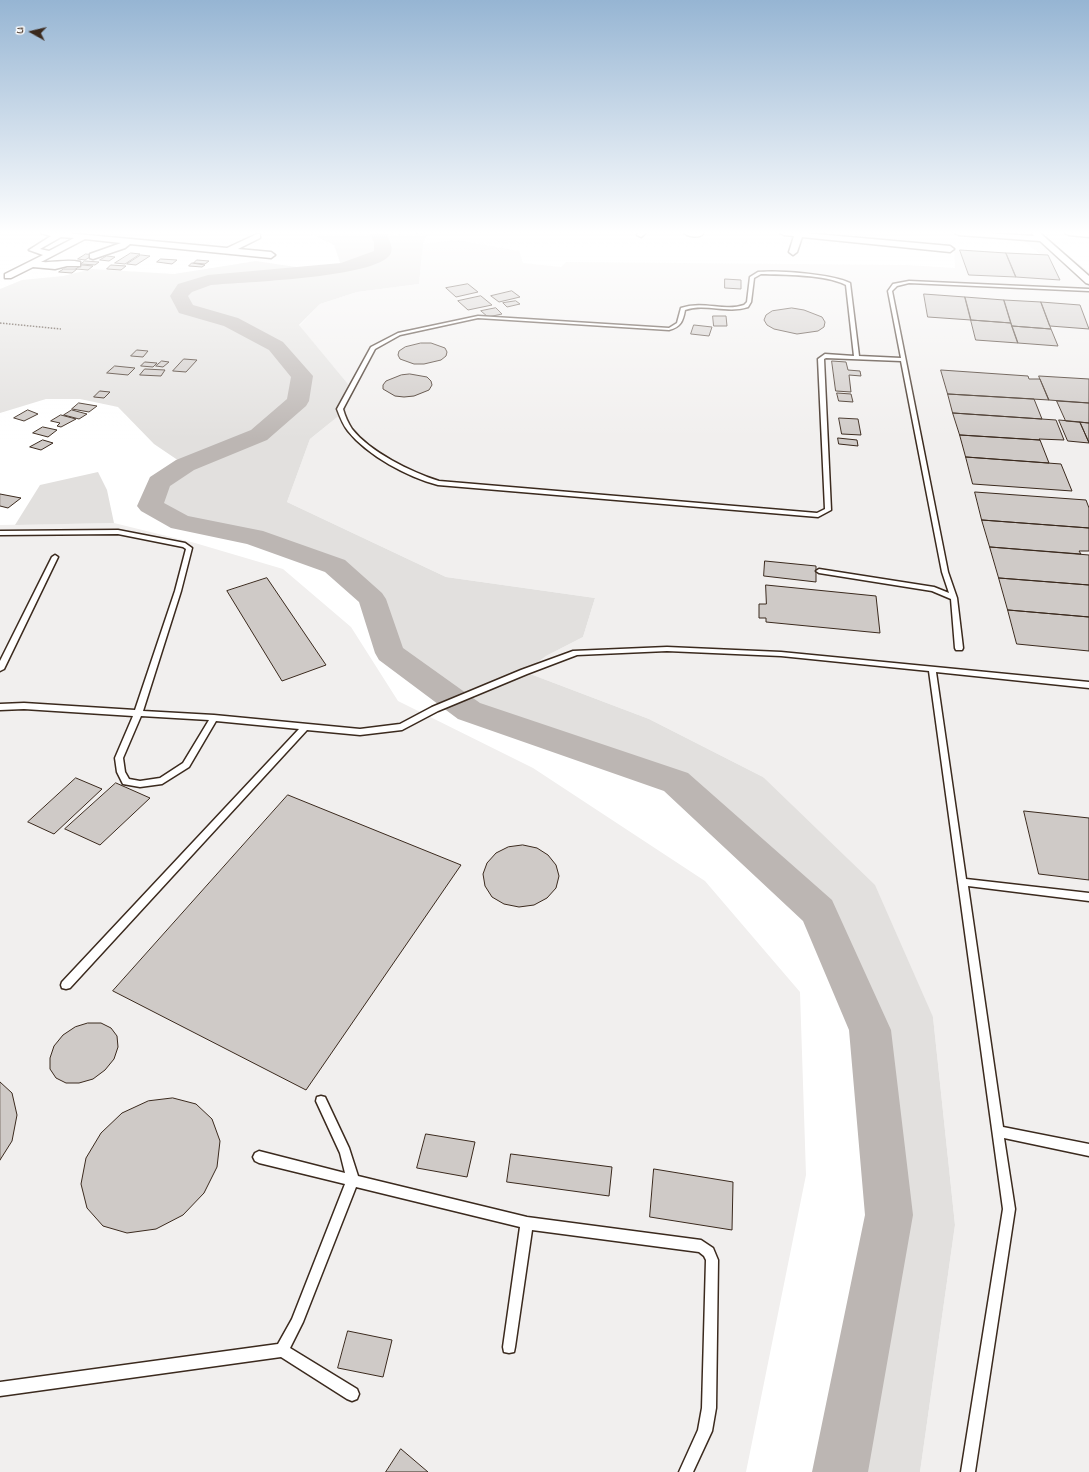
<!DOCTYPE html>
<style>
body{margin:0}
#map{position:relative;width:1089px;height:1472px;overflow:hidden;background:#fff;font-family:"Indie Flower",sans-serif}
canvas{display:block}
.north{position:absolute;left:12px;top:12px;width:40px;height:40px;-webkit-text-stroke:3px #fff;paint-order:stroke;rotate:278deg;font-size:11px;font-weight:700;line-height:16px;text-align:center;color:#3b2a1e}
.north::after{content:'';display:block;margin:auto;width:14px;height:18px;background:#3b2a1e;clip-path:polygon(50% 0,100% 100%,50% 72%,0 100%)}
</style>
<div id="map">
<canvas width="1089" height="1472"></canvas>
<div class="north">U</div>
</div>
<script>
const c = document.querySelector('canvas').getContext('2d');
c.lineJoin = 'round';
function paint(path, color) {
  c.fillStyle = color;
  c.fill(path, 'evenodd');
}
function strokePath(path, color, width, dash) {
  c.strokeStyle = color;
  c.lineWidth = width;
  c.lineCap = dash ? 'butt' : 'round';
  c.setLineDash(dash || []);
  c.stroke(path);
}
paint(new Path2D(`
 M1014,233H1041L1089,272V1472H920L955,1225L933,1017L763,777L649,719L525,672L546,656L583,637L595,598L446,577L287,502L310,439L346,410L348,384L299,326L320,304L357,292L419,284L423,244L456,240L519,251L523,263L561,267L566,262L907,265L955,268L954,250L1040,254Z
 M114,523L195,543L283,569L351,627L398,701L533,768L705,881L800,992L806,1175L746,1472H0V525Z`), '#f1efee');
paint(new Path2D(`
 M299,233H377L379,235L428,233L423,244L419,284L357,292L320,304L299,325L348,384L346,410L310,439L287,502L446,577L595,598L583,637L546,656L525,672L649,719L763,777L875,885L933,1017L955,1225L920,1472H841L889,1215L870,1030L818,911L676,782L469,711L390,653L372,599L335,566L254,537L180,522L150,506L159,482L185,465L154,444L118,407L80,399H46L0,413V289L22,280L63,276L92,269L174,274L256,261L316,270L342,268L334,245L313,235Z
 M98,472L107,490L114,523L15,525L40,485Z`), '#e2e0de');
paint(new Path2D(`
 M369,233H385C389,239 396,250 388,257C366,278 245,282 211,285L192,292L188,296L193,305L238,318L283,342L313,376L309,401L306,406L267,440L194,470L170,486L164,503L188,516L263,531L345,560L382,593L386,599L403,648L480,703L688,773L832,900L891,1030L913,1215L868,1472H812L865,1215L849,1030L803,921L664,791L458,719L379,660L375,653L359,602L325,572L247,544L171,528L141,511L137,506L150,477L176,460L251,430L287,399L291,377L269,350L224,326L179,313L170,296L178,284L208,275L341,263L374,251V242Z`), '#bcb6b3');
const building = new Path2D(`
 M960,250L1006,253L1016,277L969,275Z
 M131,253L140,254L125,264L115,263Z
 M1006,253L1048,255L1060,280L1016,277Z
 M86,254L93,255L85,260L78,259Z
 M141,255L150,256L136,265L127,264Z
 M107,256L115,257L109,261L100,260Z
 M161,259L177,260L172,264L157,262Z
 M197,260L209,261L205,264L194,263Z
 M85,261L99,262L95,265L81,264Z
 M192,263L205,265L202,267L189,266Z
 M82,265L93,266L88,270L76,269Z
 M111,265L126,266L121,270L107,269Z
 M64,269H77L72,273L59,272Z
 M725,279L741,280V289L725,288Z
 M468,284L478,292L456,297L446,288Z
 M512,291L520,297L499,302L491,296Z
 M924,294L965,297L971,320L928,317Z
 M481,296L492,305L468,310L458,301Z
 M965,297L1004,300L1011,323L971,320Z
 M1004,300L1041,302L1051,329L1012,326Z
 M516,301L520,304L507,307L503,303Z
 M1041,302L1080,305L1089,329L1050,326Z
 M496,308L502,314L488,317L481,311Z
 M792,308L804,310L822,317L825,322L824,327L818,331L797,334L774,329L767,325L764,320L766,315L772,311Z
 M713,316H726L727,326H714Z
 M971,320L1011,323L1018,343L976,340Z
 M694,325L712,327L709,336L691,334Z
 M1012,326L1051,329L1058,346L1018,343Z
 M421,343H431L445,348L447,352L446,356L441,360L424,364H414L400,359L398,355L399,351L405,347Z
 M137,350L148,351L143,357L131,356Z
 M184,359L197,360L186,372L173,371Z
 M162,361L169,362L163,367L156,366Z
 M832,361L846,362L848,370L860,371L861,376L849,375L851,392L836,391Z
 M145,362L157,363L153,367L141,366Z
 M115,366L135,368L128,375L107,373Z
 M145,369L165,370L161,376L140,375Z
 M941,370L1028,376L1029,379H1040L1049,400L948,394Z
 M410,374L427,377L431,381L432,385L429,390L414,396L404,397L395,396L383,389V385L386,381L401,375Z
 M1039,376L1089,379V403L1049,400Z
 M100,391L110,392L104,398L94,397Z
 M837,393L851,394L853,402L839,401Z
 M948,394L1034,399L1042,419L953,413Z
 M1057,401L1089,403V423L1066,421Z
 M79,403L97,406L89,412L72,409Z
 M28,410L38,414L24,421L14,418Z
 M72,410L87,414L79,419L64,415Z
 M953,413L1056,420L1064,440L1039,439L1040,440L960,435Z
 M61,415L76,419L61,427L57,426L60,423L51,421Z
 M839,418L858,419L861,435L842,434Z
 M1059,420L1080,422L1089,443L1068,441Z
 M1080,422L1089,423V442Z
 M43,427L57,430L48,437L33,433Z
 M960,435L1040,440L1049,463L966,457Z
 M838,438L857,440L858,446L839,444Z
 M43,440L53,443L41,450L30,447Z
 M966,457L1061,464L1072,491L973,484Z
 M975,492L1086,500L1089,508V528L982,520Z
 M0,494L21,498L8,508L0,506Z
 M982,520L1089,528V551H1079L1081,554L990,547Z
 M990,547L1089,555V585L999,578Z
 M765,561L816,566V582L764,576Z
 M267,578L326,665L282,681L227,591Z
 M999,578L1089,585V617L1008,610Z
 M766,585L876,596L880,633L766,622V618H759V604H766Z
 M1008,610L1089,617V651L1017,644Z
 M76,778L102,789L54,834L28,822Z
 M116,783L150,798L100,845L65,829Z
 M288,795L461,865L306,1090L113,991Z
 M1024,811L1089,818V880L1039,874Z
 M523,845L537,848L548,855L556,865L559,876L556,888L547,898L534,905L519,907L504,904L492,897L485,886L483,874L487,863L496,853L508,847Z
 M88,1023H101L111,1028L117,1036L118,1047L114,1059L105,1070L93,1079L79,1083H66L56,1078L50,1069V1058L54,1046L63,1035L75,1027Z
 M0,1082L12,1093L17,1115L12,1141L0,1160Z
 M173,1098L196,1104L212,1119L220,1141L217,1167L204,1193L183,1215L156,1229L127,1233L103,1226L87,1208L81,1184L86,1158L101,1133L122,1113L148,1101Z
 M426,1134L475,1142L467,1177L417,1168Z
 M511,1154L612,1167L609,1196L507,1182Z
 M654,1169L733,1182L732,1230L650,1217Z
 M348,1331L392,1340L383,1377L338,1368Z
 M401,1449L428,1472H386Z`);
paint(building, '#cfcac7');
strokePath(building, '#3b2a1e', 1);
const lane = new Path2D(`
 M758,272C778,270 832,274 850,283L859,356L901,358L888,291L893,284L909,281L1089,289V291L909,283L897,286L892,291L948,572L957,598L963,648L962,650H956L955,648L951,599L932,591L819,573L816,571L819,569L934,587L949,593L942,572L901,361L826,358L824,359L831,510L818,517L438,485C408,477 368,456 348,431C343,425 340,417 337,409L371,347L398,333L478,316L669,328L677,323L681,308C704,300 724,312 744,305L747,302L750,277ZM761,274C784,275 825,274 846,285L854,356L825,354L818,359L825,509L817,513L439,481C411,472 370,452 352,429C348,423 345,416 343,409L375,349L400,335L478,318L669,330C681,327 683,321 685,310C706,303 727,314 748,307L751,302L754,278Z
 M118,530L185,543L192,548L181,591L143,711L214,715L360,729L400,724L432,707L521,670L573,651L667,647L781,652L1089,682V688L936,672L966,879L1089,893V901L968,886L1003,1127L1089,1144V1156L1004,1138L1015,1209L975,1472H961L1003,1209L929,671L781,656L667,651L577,655L527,674L438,711L402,730L360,735L307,730L70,988L66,989L62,988L61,985L62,982L299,729L216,721L189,767L162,784L140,787L123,784L117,772L115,758L133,716L24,709L0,710V704L24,703L135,710L175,591L186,549L183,547L118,534L0,535V531ZM141,716L209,720L183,763L160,778L140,781L129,779L125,772L123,758Z
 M55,555L58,557L4,669L0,671V661L52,557Z
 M321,1096L325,1097L349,1148L358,1176L527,1217L701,1240L713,1248L718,1260L716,1408L712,1431L693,1472H679L698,1430L702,1408L706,1260L704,1256L699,1252L532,1230L515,1347L514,1352L509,1353L504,1352L503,1347L520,1227L356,1187L303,1322L290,1348L357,1389L359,1394L357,1399L352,1401L347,1399L281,1357L0,1396V1382L278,1344L292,1319L345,1184L259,1163L255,1161L253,1157L255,1153L259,1151L345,1173L340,1153L316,1101L317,1097Z`);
const street = new Path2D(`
 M41,233H66L227,248L257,234H260V238L238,249L271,252L275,255L271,258L130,244L125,248L93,259L90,258V254L121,243L85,239L41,262C54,263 67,259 80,262V266H67L55,269L33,267L11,278H5V274L43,255L29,250L51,236ZM61,237L74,238L49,251L40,249Z
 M638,233H646L641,237L637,235Z
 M684,233H702L703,234C699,238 688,237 684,233Z
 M780,233H805L950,246L954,249L950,252L802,237L797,252L793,255L789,252L794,236L784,235Z
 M955,233H987L1034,236L1032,233H1040L1089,276V284L1086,283L1040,241L959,235Z
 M1065,233H1089V237L1069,235Z`);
strokePath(lane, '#3b2a1e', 3);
strokePath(street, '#3b2a1e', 3);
strokePath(new Path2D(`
 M0,323L61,329`), '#3b2a1e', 1.5, [1.5, 1.5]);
paint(lane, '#fff');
paint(street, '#fff');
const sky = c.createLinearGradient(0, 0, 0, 439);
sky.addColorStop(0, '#96b5d3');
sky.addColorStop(0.53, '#fff');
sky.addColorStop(1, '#ffffff00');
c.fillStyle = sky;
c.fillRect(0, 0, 1089, 439);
</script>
